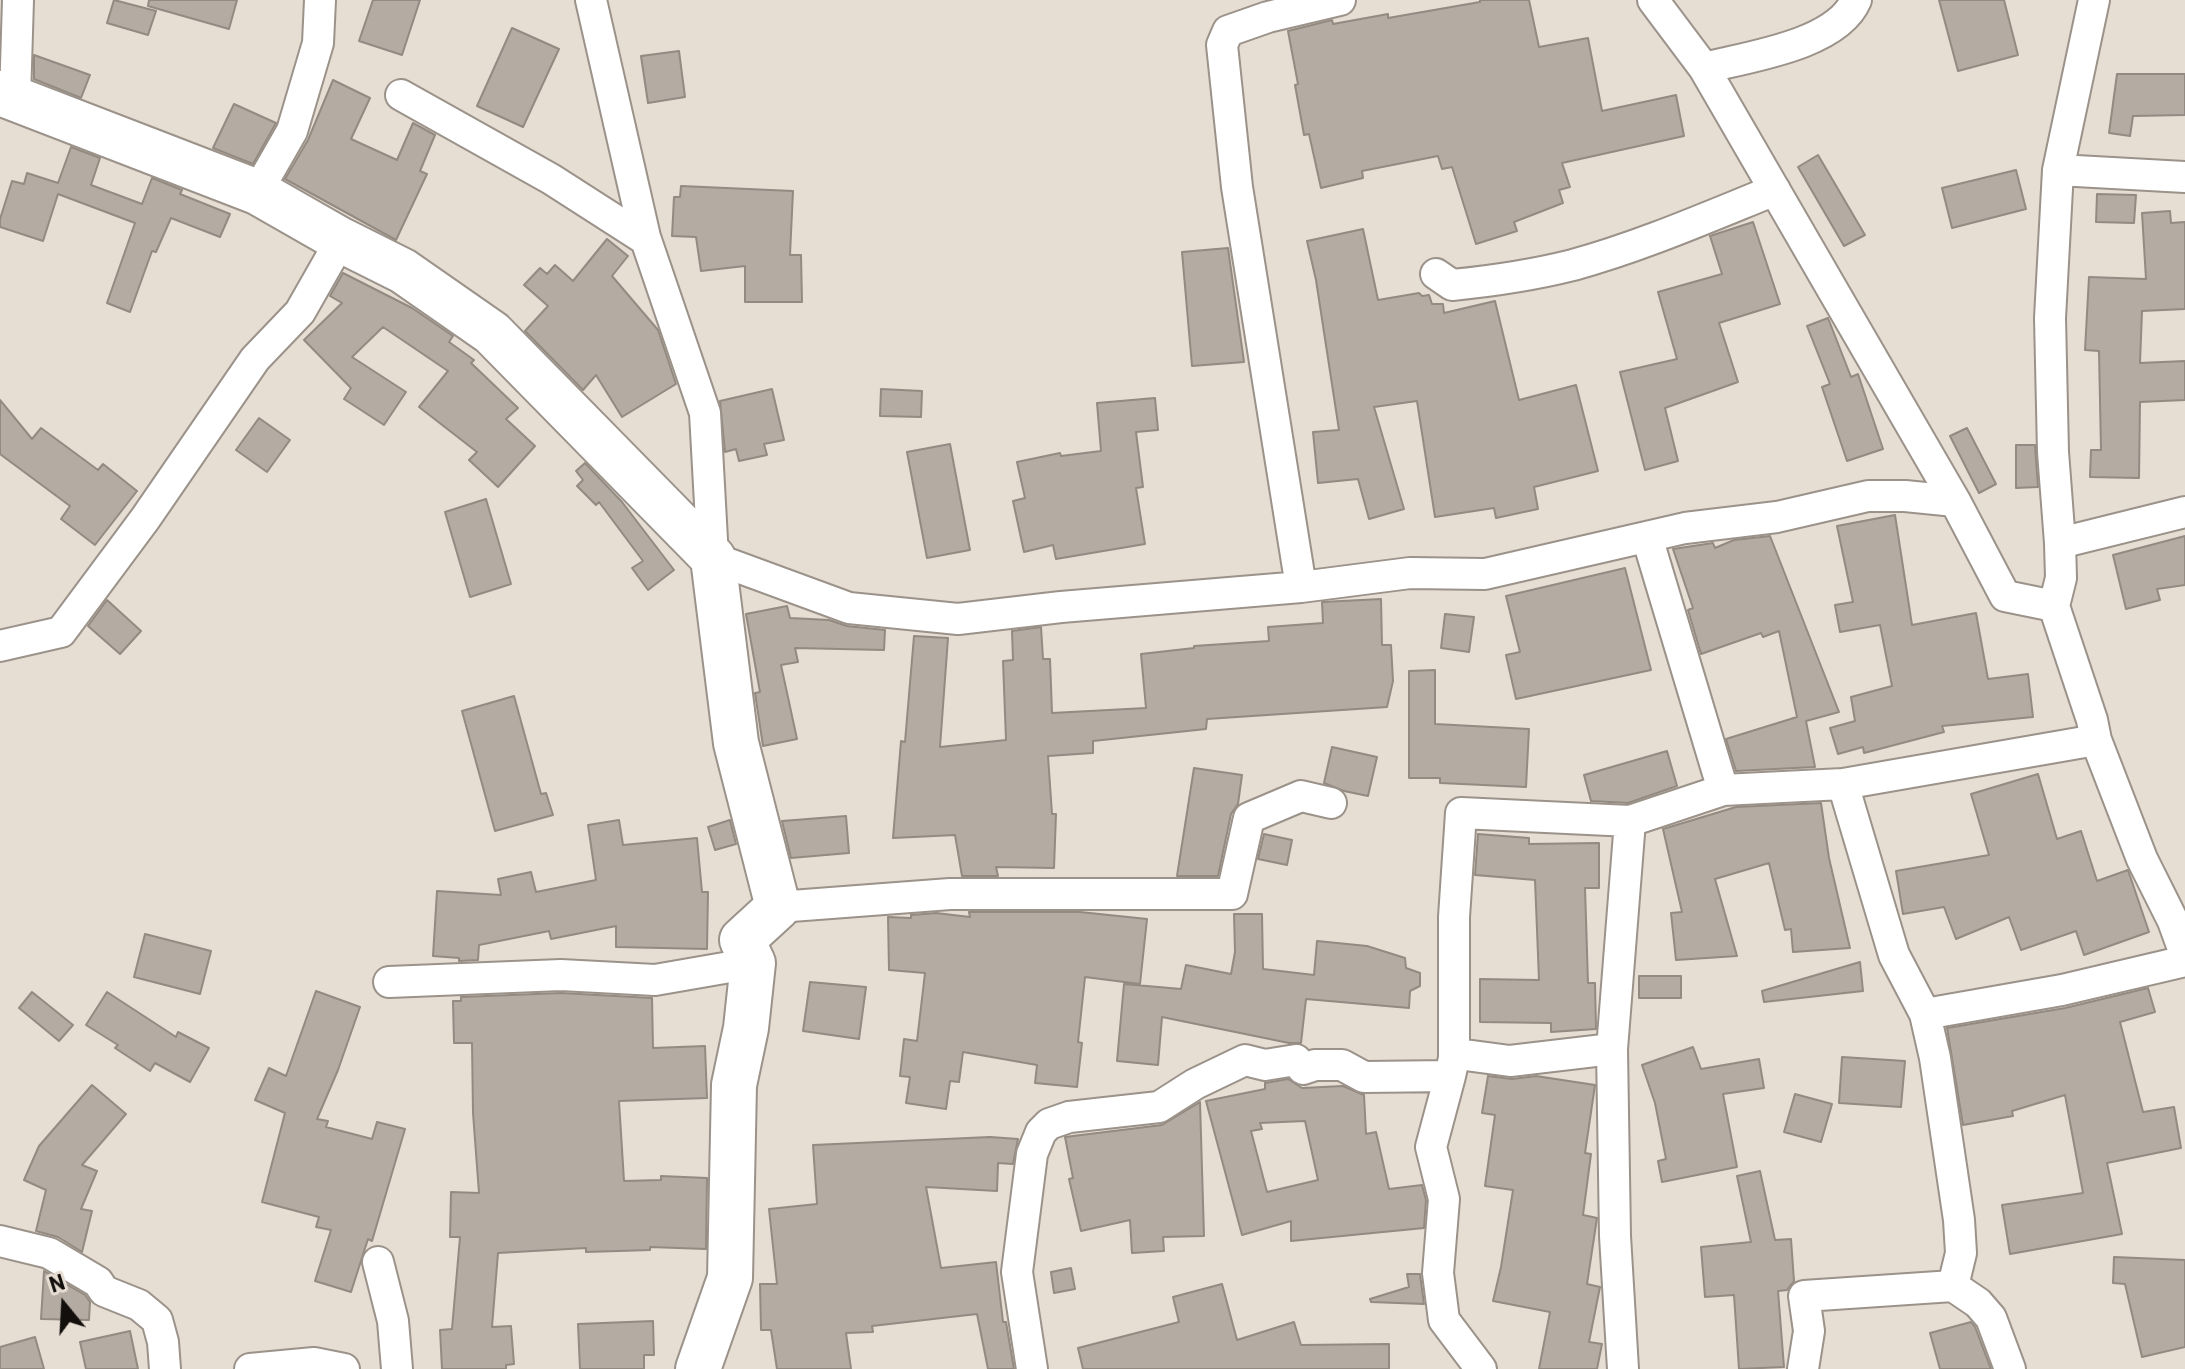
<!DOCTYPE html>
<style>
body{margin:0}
#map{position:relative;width:2185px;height:1369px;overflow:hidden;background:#e6ddd3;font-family:Barlow,sans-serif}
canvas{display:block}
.north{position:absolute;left:24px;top:1265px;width:80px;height:80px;-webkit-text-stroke:6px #e6ddd3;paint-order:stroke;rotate:342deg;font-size:22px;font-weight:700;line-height:32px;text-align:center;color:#120f0c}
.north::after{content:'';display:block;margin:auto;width:28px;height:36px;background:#120f0c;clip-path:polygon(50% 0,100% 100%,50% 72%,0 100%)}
</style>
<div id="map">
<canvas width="2185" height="1369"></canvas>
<div class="north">N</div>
</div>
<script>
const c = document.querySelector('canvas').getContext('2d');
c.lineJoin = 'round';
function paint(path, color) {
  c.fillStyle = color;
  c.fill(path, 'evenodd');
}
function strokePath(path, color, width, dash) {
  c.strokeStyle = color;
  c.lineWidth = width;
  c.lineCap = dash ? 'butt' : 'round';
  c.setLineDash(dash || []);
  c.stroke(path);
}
const building = new Path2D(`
 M114,0L156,11L148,35L107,23Z
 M149,0H237L229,29L148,6Z
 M373,0H420L402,55L359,41Z
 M1480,0H1529L1539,47L1588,38L1602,111L1676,95L1684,136L1562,163L1570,187L1559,190L1563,203L1514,222L1517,231L1476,244L1452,167L1442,169L1438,156L1362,171L1363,178L1321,188L1309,134L1304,135L1295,85L1298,84L1288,31L1332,20L1333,24L1388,14V18L1480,2Z
 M1939,0H2004L2018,55L1958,71Z
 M512,28L559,49L523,127L477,106Z
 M679,51L685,97L648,103L641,56Z
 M34,55L90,75L81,98L34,79Z
 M2117,74H2185V115L2133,116L2130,136L2109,133Z
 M333,80L370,98L351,139L397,160L413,123L435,135L420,171L427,174L396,240L285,179L308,140Z
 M234,104L276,123L253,164L213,148Z
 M71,147L100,158L91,185L142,204L152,178L182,190L180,194L230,214L220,237L171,218L156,252L152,251L130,312L107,303L135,223L58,194L43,241L0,227V219L12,181L24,184L27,173L58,183Z
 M1818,155L1865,235L1844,246L1798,167Z
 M2016,170L2026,209L1952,228L1942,188Z
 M681,186L793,191L790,255H801L802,302H745V266L701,271L696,237L672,236L674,197H680Z
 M2097,194L2136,195L2134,223L2096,222Z
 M2170,211L2171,223L2185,222V309L2142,311L2140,363L2185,361V400L2140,402L2139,478L2090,477L2091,450H2101L2099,351L2085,350L2089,277L2146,279L2142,213Z
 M1753,222L1780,304L1719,323L1738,382L1665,408L1678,461L1645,470L1620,372L1677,359L1658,292L1722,274L1710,236Z
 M1363,229L1378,300L1419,293L1422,296L1429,295L1432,304H1443L1444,313L1495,301L1519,400L1576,385L1598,471L1534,487L1538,509L1496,518L1494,508L1435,517L1417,401L1374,407L1404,509L1369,519L1358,479L1318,483L1313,432L1339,430L1316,280L1307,241Z
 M607,239L628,256L612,276L658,330L676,384L622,417L596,375L583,390L525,331L548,306L524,285L540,268L547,274L555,265L573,281Z
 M1228,248L1244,362L1192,366L1182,252Z
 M343,273L412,308L453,336L449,342L474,360L471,363L518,408L506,419L535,446L498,487L469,460L477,452L419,407L448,371L383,327L352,357L406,392L384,425L344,399L351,388L304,340L342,303L330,296Z
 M1828,318L1851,377L1858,374L1883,449L1847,461L1822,387L1830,384L1807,326Z
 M772,389L784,440L764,444L767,455L739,461L736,449L725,452L720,401Z
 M881,389L922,391L921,417L880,416Z
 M1155,398L1158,430L1136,432L1143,487L1136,488L1145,544L1056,559L1053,545L1024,552L1013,501L1025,498L1017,462L1060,453L1061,456L1101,451L1097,403Z
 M0,400L32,439L41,428L98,470L103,464L137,491L95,545L61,519L70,506L0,454Z
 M259,418L290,440L267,472L236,450Z
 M1967,428L1996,484L1979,493L1950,436Z
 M950,444L970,550L927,558L907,452Z
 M2016,445H2035L2038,487L2016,488Z
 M585,463L622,502L674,570L648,590L632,568L643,561L599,502L596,505L577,486L583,480L576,471Z
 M486,499L511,584L470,597L445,512Z
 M1895,515L1912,625L1976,613L1988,679L2028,674L2033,717L1942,726L1944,732L1864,753L1863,747L1838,754L1830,728L1855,721L1851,697L1892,686L1880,625L1840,632L1835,605L1853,602L1837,526Z
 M1770,536L1839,712L1806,721L1815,767L1736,771L1726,739L1797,717L1779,631L1763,637L1761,633L1701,654L1688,610L1693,608L1673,549L1713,543L1715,548L1734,540Z
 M2185,536V585L2157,589L2160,600L2126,609L2113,555Z
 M1625,568L1651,670L1516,699L1506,655L1520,652L1506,596Z
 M1381,599L1382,645H1391L1393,681L1387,707L1207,719L1206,729L1093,741V753L1048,756L1052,814H1056L1054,868L996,867L998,876H962L955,835L893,838L901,741L905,742L914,636L948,638L940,747L1006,740L1003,661L1013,660L1012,631L1041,627L1043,659H1050L1052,713L1146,708L1141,654L1194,648V646L1269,641L1268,627L1323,623L1322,602Z
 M107,600L141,631L120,654L88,626Z
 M787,606L790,618L829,620L847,626L885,630L884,650L795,648L798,662L781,665L797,739L763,746L755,693L760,692L746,614Z
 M1445,614L1474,617L1469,652L1441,648Z
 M1435,670V724L1529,729L1526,787L1440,783V778H1409V671Z
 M514,696L541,794L546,793L553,815L495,831L462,711Z
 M1332,747L1377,757L1368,796L1344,791L1324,783Z
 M1667,751L1677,786L1628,803L1591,801L1584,775Z
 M1194,768L1242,775L1238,804L1231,814L1218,876H1177Z
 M2038,774L2057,839L2081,831L2097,881L2128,870L2149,932L2084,955L2076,931L2021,950L2009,917L1956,939L1944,907L1903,914L1896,871L1989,855L1971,794Z
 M1821,803L1829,858L1850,948L1793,952L1791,929L1785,930L1769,863L1715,879L1737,956L1676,960L1671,913L1682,912L1663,829L1736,807Z
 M846,816L849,853L791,858L782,821Z
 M619,820L623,845L697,838L702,892H708L707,949L616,947V926L551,939L549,931L479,945L478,960L459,961V958L433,956L437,891L501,895L498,879L531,872L536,892L596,880L588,825Z
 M730,820L736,844L715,850L708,827Z
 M1264,834L1292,840L1287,865L1258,859Z
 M1478,834L1529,838V844L1599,843V888H1585L1588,983H1595L1596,1029L1551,1032V1023L1480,1022V979L1539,980L1535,880L1475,875Z
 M969,912H1080L1147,919L1140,984L1085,977L1078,1042L1082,1043L1077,1087L1035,1083L1037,1065L963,1052L959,1082L950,1081L946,1109L906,1103L910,1077L900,1076L904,1039L917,1041L925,973L889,970L888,917L911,918V915L936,913L970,917Z
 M1234,914H1262L1263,969L1314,975L1317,941L1367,946L1405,958L1406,968L1420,973V986L1410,991L1409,1008L1306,999L1301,1043H1289L1162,1017L1158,1065L1117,1061L1124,984L1181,989L1186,965L1231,974L1235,952Z
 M145,934L211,951L200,994L134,977Z
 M1860,962L1863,991L1764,1002L1762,991Z
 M1639,976H1681V998H1639Z
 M810,982L866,987L859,1039L803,1031Z
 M2148,988L2155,1012L2120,1022L2143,1112L2174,1107L2181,1148L2107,1163L2122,1234L2010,1254L2002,1205L2083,1193L2065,1095L2012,1111L2013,1116L1963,1125L1947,1028L2065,1008Z
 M316,991L360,1007L338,1070L317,1119L328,1121L326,1127L372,1139L377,1122L405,1129L372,1241L368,1239L351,1292L315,1281L331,1230L316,1227L319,1217L262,1202L285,1113L255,1100L269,1068L286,1076Z
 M32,992L73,1025L59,1041L19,1008Z
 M107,992L176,1037L178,1032L209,1048L190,1082L155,1063L150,1071L115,1048L118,1045L86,1025Z
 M561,993L652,998L653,1048L705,1046L707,1098L619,1101L624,1181L661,1180V1176L707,1178L706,1249L650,1247V1250L586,1252V1248L498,1253L492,1327L511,1326L514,1364L506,1365V1369H442L440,1330L452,1329L460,1237H450L451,1192L479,1193L473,1113L472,1043H454L453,1001H461V997Z
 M1693,1047L1701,1069L1759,1059L1764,1088L1723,1094L1737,1167L1662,1182L1658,1161L1666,1159L1655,1103L1642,1065Z
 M1842,1057L1905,1061L1901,1107L1839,1103Z
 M1488,1076L1512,1079L1536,1076L1595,1085L1585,1153L1591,1154L1583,1215L1597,1218L1587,1284L1600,1287L1589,1342L1602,1344L1597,1369H1539L1550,1312L1493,1301L1501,1267L1513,1190L1485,1186L1495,1115L1482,1113Z
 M1288,1079L1302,1088L1343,1086L1364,1095L1366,1134L1376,1132L1389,1189L1422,1185L1426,1200L1424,1228L1291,1241V1221L1242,1235L1206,1101L1265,1089V1083ZM1305,1121L1318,1180L1267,1192L1251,1131L1262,1129L1260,1123Z
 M92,1085L126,1114L82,1165L97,1171L81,1209L92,1211L82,1252L58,1237L36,1231L46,1190L24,1180L39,1146Z
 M1795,1094L1832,1104L1821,1142L1784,1132Z
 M1200,1102L1204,1236L1163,1237L1164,1251L1132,1253L1130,1220L1081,1231L1069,1179L1073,1178L1065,1137L1162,1125Z
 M990,1137L1018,1139L1013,1164L998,1163L997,1191L926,1187L941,1268L996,1262L1003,1322H1006L1014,1369H988L977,1314L872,1326L873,1332L846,1333L851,1369H777L771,1330H761L760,1284H777L769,1209L817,1204L813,1145Z
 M1760,1171L1775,1240L1791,1239L1794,1281L1787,1290L1778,1291L1784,1367L1739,1369L1734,1295L1705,1297L1701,1247L1751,1242L1737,1176Z
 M2114,1257L2185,1260V1347L2142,1357L2125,1284L2113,1283Z
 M1071,1268L1075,1289L1054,1293L1051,1272Z
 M44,1271L85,1295L90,1302L89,1320L41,1319Z
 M1407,1274H1420L1424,1304L1371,1302L1370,1299L1409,1287Z
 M1222,1284L1237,1340L1294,1322L1301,1345L1389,1344V1369H1083L1078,1348L1179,1322L1173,1297Z
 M653,1321L654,1355H644V1369H580L578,1324Z
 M1971,1322L1975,1327L1991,1369H1940L1930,1333Z
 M130,1331L138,1369H86L80,1342Z
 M35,1337L44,1369H0V1347Z`);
paint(building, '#b4aba2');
strokePath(building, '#938a82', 2);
const street = new Path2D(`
 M591,0L645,237L705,413L713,558L849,608L958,619L1061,607L1301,587L1410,573L1485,574L1685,528L1777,517L1868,496H1905L1955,501
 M1653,0L1704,68L1955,501L2005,596L2054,606L2092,720L2096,740L2142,859L2173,921L2185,954
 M1704,68C1748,57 1837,45 1856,0
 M401,95L551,179L646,240
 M15,98L18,0
 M2058,170L2185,177
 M257,192L292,131L318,43L320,0
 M1436,274L1452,285C1493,281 1533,275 1573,265C1642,246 1708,217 1775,190
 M1647,537L1723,790
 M2060,543L2053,452L2050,318L2058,170L2094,0
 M1301,587L1237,187L1222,45L1228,31L1268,17L1340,0
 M2054,606L2061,578L2060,543L2185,512
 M0,646L61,632L145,519L255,359L300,312L341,240
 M1843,784L1894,955L1925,1014L1935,1058L1959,1220L1961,1253L1953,1286
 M778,907L950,894H1232L1249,818L1301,796L1331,803
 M389,982L561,975L655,980L753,963
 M1925,1014L2062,990L2185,961
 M1454,1058L1465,1055L1510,1061L1612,1049
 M1450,1076L1431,1147L1444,1199L1438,1273L1444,1320L1481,1369
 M0,1241L49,1253L98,1282L104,1291L139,1305L157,1320L163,1342L165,1369
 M378,1262L393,1321L397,1369
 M250,1369L314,1363L344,1369
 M1032,1369L1017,1272L1032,1154L1041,1132L1049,1124L1069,1117L1159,1107L1195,1084L1245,1060L1265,1065L1296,1060L1303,1069L1315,1065H1342L1364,1077L1450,1076L1454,1058V917L1461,813L1630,821
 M1623,1369L1615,1236L1612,1049L1630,821L1723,790L1843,784L2096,740
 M1803,1369L1809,1331L1804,1296L1953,1286L1978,1303L1991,1318L2010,1369`);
const secondary = new Path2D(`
 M0,93L257,192L341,240L403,271L492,333L713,558L736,743L778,907L742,940L753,963L746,1028L734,1085L730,1278L698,1369`);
strokePath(street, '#9b928a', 34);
strokePath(secondary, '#9b928a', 48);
strokePath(street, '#fff', 30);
strokePath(secondary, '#fff', 44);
</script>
